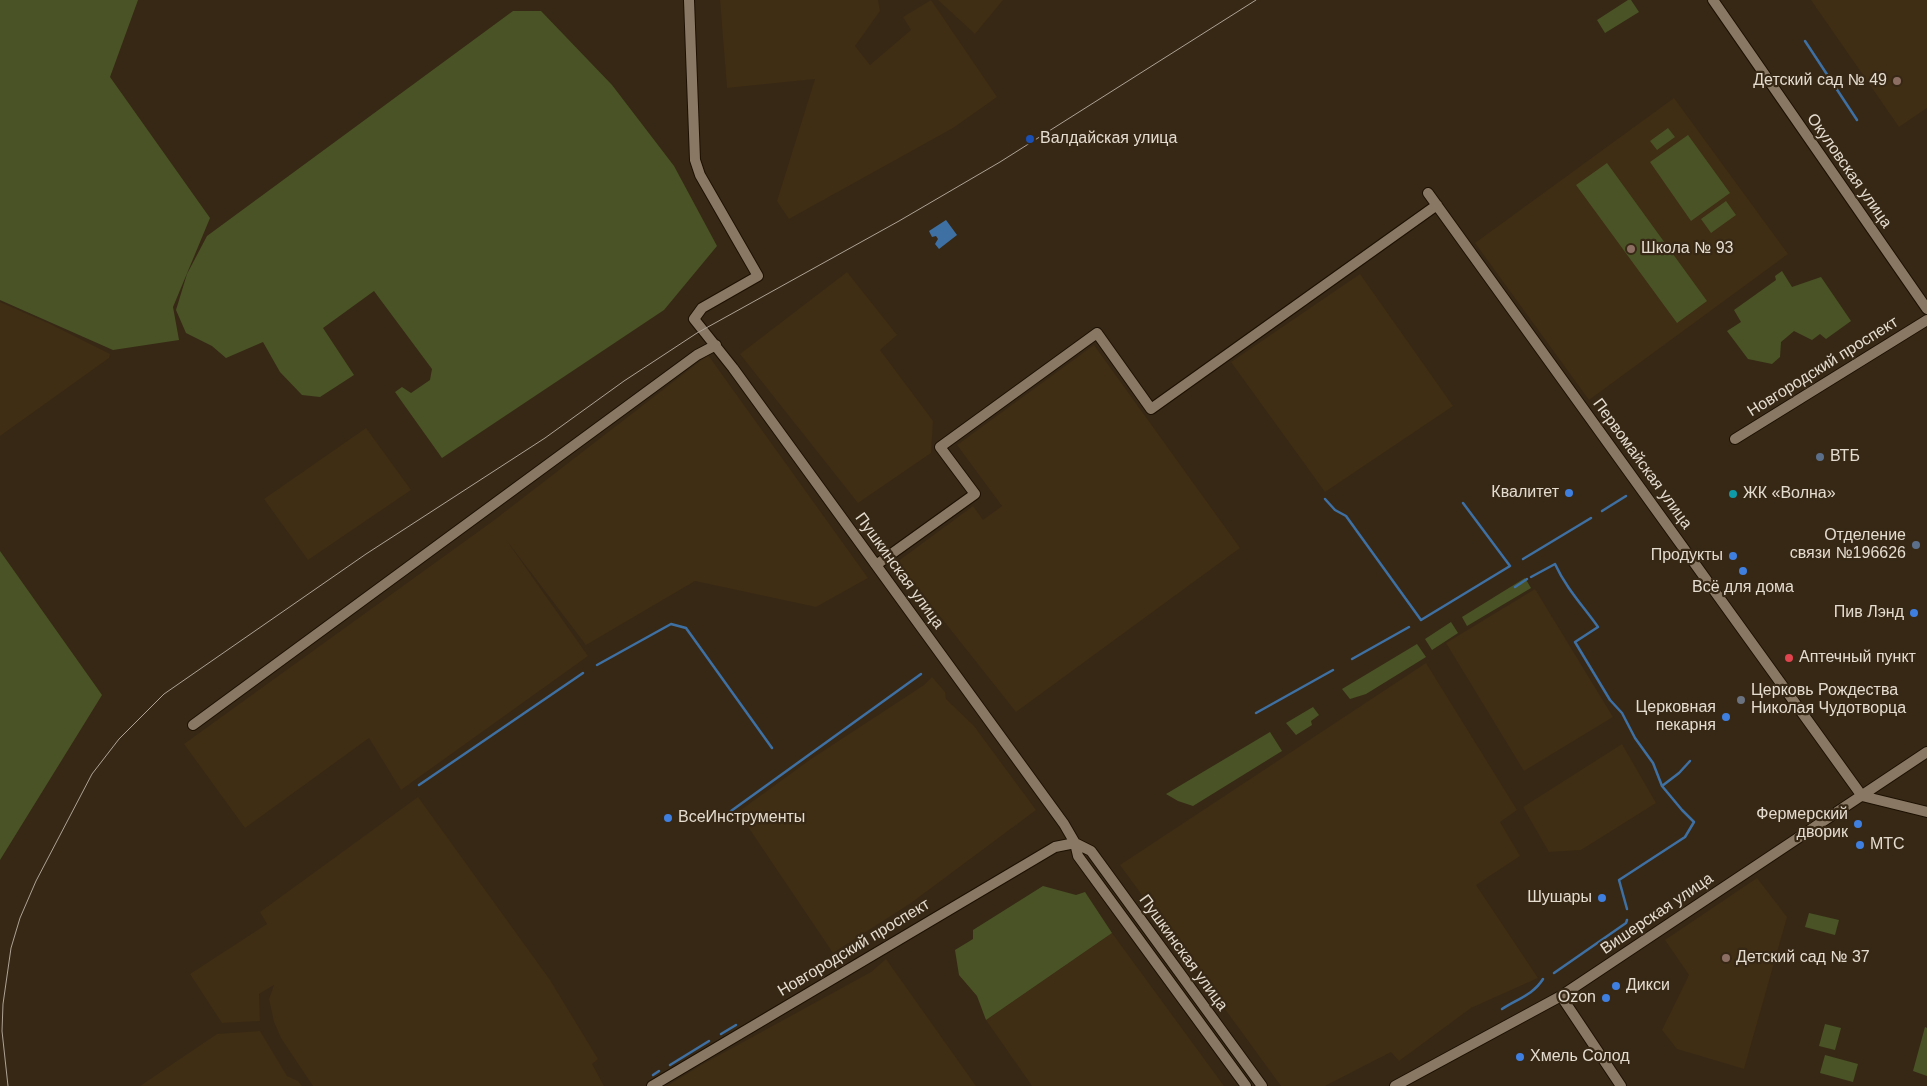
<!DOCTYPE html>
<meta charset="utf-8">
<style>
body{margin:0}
canvas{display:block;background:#362815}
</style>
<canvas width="1927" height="1086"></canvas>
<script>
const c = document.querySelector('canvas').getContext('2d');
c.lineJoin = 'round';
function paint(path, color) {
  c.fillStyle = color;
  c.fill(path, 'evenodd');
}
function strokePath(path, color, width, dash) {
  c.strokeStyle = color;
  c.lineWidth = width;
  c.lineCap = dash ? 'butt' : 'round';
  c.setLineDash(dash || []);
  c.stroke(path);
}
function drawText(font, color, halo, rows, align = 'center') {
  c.font = font + ' Arial,sans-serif';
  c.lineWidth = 4.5;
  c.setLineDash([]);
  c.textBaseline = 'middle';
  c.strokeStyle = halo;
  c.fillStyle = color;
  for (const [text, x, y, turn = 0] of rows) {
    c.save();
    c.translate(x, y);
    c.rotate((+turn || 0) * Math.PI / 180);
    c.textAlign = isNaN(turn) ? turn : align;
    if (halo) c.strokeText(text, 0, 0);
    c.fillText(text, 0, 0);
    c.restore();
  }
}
paint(new Path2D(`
 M720,0H878L880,11L855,46L870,65L911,30L903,17L931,0L997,97L953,128L789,219L777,201L815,79L727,88Z
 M938,0H1003L975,34Z
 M1811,0H1927V108L1899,127Z
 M1674,98L1788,254L1589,400L1475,243Z
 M847,272L897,335L880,350L933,421L931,453L858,503L740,354Z
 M1360,274L1453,406L1325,492L1231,362Z
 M0,302L48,323L110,354L109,358L0,436Z
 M1094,345L1240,548L1016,712L897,562L973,506L983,520L1002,506L957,445Z
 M708,355L868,578L816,607L695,581L586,645L507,541L588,656L401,790L369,738L245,828L184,744L493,521Z
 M366,428L411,490L308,560L264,499Z
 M1535,589L1613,717L1524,771L1446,643Z
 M1426,663L1517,810L1500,822L1520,856L1476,885L1538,978L1471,1008L1399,1061L1391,1052L1325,1086H1281L1120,865Z
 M932,677L945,692L946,699L974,726L1036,810L911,903L833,953L738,812L811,759L924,685Z
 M1622,744L1656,803L1581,850L1549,852L1523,807Z
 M418,797L550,980L598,1059L592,1064L604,1086H313L281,1038L274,1022L269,999L274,985L259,994L260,1021L222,1023L190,974L267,924L260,912Z
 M1757,878L1787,917L1744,1069L1677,1049L1662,1030L1689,975L1665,940Z
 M1112,933L1224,1086H1032L986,1020Z
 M886,959L976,1086H667L703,1064L871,972Z
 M260,1031L287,1076L298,1081L302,1086H140L217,1034Z`), '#3f2d14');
paint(new Path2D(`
 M0,0H138L110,77L210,218L173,307L179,340L113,350L0,300Z
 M1628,0H1631L1639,12L1605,33L1597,20Z
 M513,11H541L612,85L674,166L717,246L664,310L442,458L395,392L402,387L411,393L430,380L432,369L374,291L323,328L354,375L320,397L302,395L280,372L263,342L226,358L212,346L186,333L176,310L187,274L207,236Z
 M1668,128L1675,137L1657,150L1650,141Z
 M1688,135L1730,193L1691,221L1650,162Z
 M1607,163L1707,301L1677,323L1576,185Z
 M1726,201L1736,215L1711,233L1701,219Z
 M1782,271L1792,287L1821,277L1851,321L1826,339L1820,334L1812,340L1794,331L1781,342L1780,357L1772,364L1748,359L1727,331L1741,322L1734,310L1776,280L1775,276Z
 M0,551L102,695L0,860Z
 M1525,578L1531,588L1467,626L1462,617Z
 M1451,622L1458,633L1432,650L1425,639Z
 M1417,644L1426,657L1366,694L1350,699L1342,689Z
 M1313,707L1319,715L1311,721L1312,725L1296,735L1286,723Z
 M1270,732L1282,751L1193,806L1178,801L1166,794Z
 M1043,886L1076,895L1085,892L1112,933L986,1020L977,996L959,975L955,950L973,939V930Z
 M1809,913L1839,920L1835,935L1805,927Z
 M1825,1024L1841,1028L1835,1050L1819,1046Z
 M1925,1027L1927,1028V1076L1913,1071Z
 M1825,1055L1858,1064L1853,1082L1820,1073Z`), '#495325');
paint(new Path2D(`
 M946,220L957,235L939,249L935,244L938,239L936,236L932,237L929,231Z`), '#3e70a4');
strokePath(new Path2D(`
 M1805,41L1857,120
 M1325,499L1335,510L1346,516L1421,620L1510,566L1463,503
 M1602,511L1626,496
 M1523,559L1591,518
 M1531,577L1555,564C1566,588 1583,606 1598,627L1575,642L1610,700L1622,713L1635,738L1653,763L1662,786L1682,810L1694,822L1685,837L1619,880L1627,909
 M1515,587L1527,579
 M1352,659L1409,627
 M597,665L671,624L686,628L772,748
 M1256,713L1333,670
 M419,785L583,673
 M1662,786L1679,773L1690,761
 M731,811L921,674
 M1554,973L1626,923L1627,920
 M1502,1009C1517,999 1533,995 1543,979
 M721,1034L736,1025
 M670,1065L709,1041
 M653,1075L659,1071`), '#3e70a4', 2.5);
const minor = new Path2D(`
 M689,0L695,160L700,175L758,276L702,308L694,319L733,368L1064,824L1075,843L1078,856L1246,1086
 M1713,0L1927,309
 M1428,193L1862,796L1927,812
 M1735,439L1927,320
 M876,565L975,494L940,447L1097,333L1151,409L1437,205
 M193,725L697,355L716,345
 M1075,843L1091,851L1262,1086
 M1561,996L1621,1086
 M652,1086L1055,847L1075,843
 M1395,1086L1561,996L1927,752`);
strokePath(minor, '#1d1001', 12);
strokePath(minor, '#897964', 10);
strokePath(new Path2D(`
 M8,1086L2,1031L3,1004L11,948L20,918L36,881L92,774L119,739L164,694L366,554L545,438L624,381L697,333L899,221L1000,162L1256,0`), '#ada294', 1);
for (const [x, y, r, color] of [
 [1897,81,5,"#8d6e63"],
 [1030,139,5,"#1a4fb4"],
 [1631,249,5,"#8d6e63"],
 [1820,457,5,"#5c6f8a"],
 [1569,493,5,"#3f7fe0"],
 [1733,494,5,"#0f9aa8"],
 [1916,545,5,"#5c6f8a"],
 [1733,556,5,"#3f7fe0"],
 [1743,571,5,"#3f7fe0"],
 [1914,613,5,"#3f7fe0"],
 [1789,658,5,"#e0444e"],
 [1741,700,5,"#6b7280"],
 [1726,717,5,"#3f7fe0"],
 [668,818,5,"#3f7fe0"],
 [1858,824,5,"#3f7fe0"],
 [1860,845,5,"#3f7fe0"],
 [1602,898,5,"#3f7fe0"],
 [1726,958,5,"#8d6e63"],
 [1616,986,5,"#3f7fe0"],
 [1606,998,5,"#3f7fe0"],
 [1520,1057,5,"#3f7fe0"]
]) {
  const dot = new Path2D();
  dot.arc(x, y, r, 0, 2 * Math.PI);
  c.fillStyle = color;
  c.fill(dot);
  strokePath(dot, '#362815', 2);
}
drawText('16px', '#e5dcd0', '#362815', [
 ["Детский сад № 49",1887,81,"right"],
 ["Валдайская улица",1040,139],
 ["Школа № 93",1641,249],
 ["ВТБ",1830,457],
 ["Квалитет",1559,493,"right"],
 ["ЖК «Волна»",1743,494],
 ["Отделение",1906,536,"right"],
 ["связи №196626",1906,554,"right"],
 ["Продукты",1723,556,"right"],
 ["Всё для дома",1743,588,"center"],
 ["Пив Лэнд",1904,613,"right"],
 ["Аптечный пункт",1799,658],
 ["Церковь Рождества",1751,691],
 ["Николая Чудотворца",1751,709],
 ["Церковная",1716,708,"right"],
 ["пекарня",1716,726,"right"],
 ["Фермерский",1848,815,"right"],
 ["дворик",1848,833,"right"],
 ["ВсеИнструменты",678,818],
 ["МТС",1870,845],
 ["Шушары",1592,898,"right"],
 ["Детский сад № 37",1736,958],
 ["Дикси",1626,986],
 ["Ozon",1596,998,"right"],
 ["Хмель Солод",1530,1057]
], 'left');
drawText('16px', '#e5dcd0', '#362815', [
 ["Окуловская улица",1849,171,55],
 ["Новгородский проспект",1823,367,-32],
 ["Первомайская улица",1642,464,54],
 ["Пушкинская улица",899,571,54],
 ["Вишерская улица",1657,914,-34],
 ["Новгородский проспект",854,948,-31],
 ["Пушкинская улица",1183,953,54]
]);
</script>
